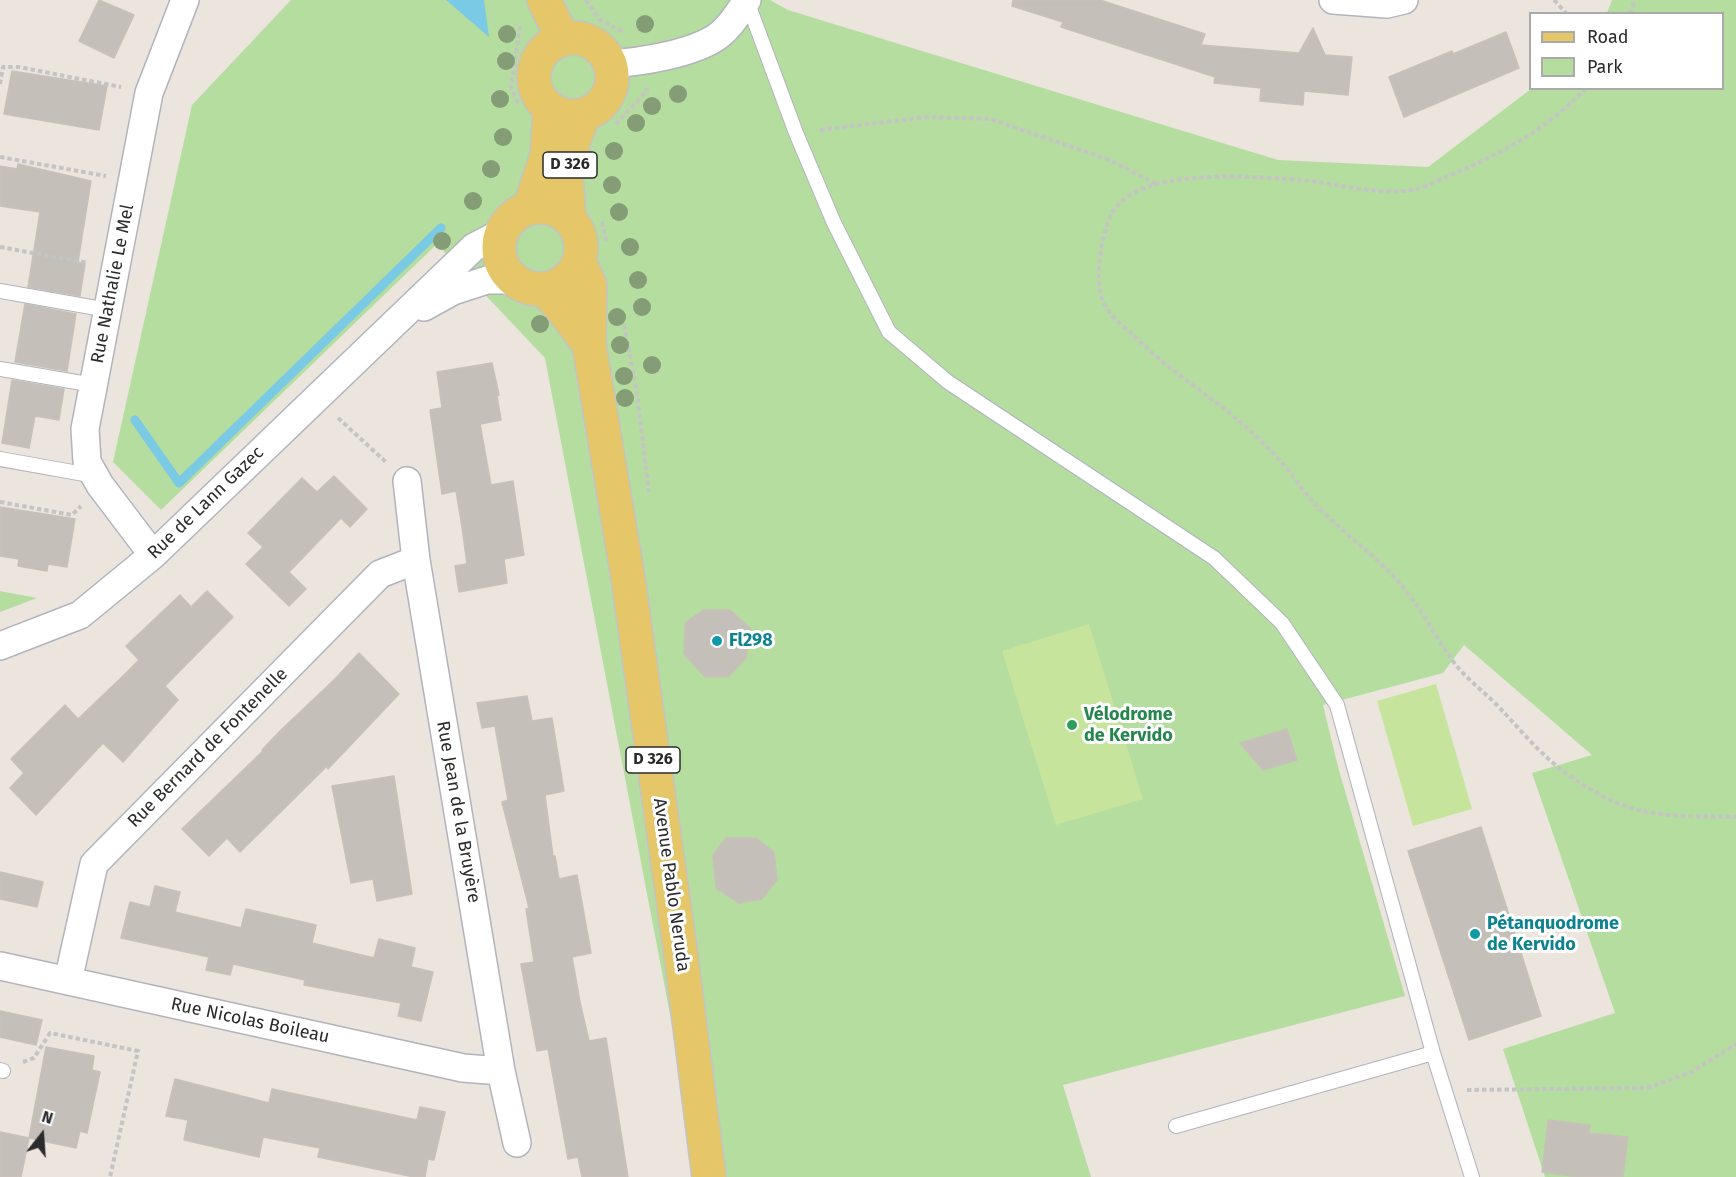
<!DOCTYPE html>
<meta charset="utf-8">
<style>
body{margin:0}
#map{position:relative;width:1736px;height:1177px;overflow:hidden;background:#ebe5de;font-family:"Fira Sans",sans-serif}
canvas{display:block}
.legend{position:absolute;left:1529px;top:12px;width:195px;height:78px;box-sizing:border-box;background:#fff;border:2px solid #aaa;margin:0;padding:8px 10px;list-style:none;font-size:18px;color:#2b2b2b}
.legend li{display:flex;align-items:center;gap:12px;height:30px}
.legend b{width:30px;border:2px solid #aaa}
.north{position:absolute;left:12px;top:1105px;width:60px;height:60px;-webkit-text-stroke:4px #fff;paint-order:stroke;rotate:17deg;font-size:16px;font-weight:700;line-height:24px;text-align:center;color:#2b2b2b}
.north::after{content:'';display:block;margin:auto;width:21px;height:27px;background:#2b2b2b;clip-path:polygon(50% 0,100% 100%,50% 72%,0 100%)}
</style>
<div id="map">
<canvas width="1736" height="1177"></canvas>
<ul class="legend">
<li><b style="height:8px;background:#e5c769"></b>Road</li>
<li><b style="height:16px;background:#b5dd9f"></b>Park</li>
</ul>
<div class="north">N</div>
</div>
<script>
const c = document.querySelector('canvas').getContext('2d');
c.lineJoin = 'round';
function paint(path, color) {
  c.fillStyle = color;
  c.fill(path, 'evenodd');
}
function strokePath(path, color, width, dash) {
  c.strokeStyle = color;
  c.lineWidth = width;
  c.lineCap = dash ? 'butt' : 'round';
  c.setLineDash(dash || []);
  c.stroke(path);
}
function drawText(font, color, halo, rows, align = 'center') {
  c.font = font + ' "Fira Sans",sans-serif';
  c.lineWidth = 6;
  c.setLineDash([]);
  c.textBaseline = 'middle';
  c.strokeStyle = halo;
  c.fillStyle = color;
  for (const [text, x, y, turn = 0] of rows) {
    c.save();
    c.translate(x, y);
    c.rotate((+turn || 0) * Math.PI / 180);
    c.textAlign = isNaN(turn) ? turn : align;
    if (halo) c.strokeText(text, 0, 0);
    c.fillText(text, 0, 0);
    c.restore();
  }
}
paint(new Path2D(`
 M291,0H770L788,10L1278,160L1428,167L1531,89L1722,88V14L1607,13L1612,0H1736V1177H1545L1503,1049L1615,1013L1532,773L1592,755L1464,645L1443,673L1323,705L1338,767L1405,996L1063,1085L1091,1177H701L545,358L437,244L161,510L113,462L192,105Z
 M0,591L37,598L0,612Z`), '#b5dd9f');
paint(new Path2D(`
 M1089,624L1143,799L1056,825L1002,651Z
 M1436,684L1472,809L1413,826L1377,701Z`), '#c6e49c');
paint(new Path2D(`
 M446,0H484L489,37Z`), '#7ac9e5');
strokePath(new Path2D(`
 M135,420L179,483L441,228`), '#7ac9e5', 9);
const building = new Path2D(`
 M99,0L134,15L114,58L79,41Z
 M1013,0H1100L1205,34L1201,45L1299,53L1313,28L1325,55L1352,57L1348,95L1304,91L1303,105L1260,101L1261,88L1214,83L1215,77L1061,27L1063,22L1012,6Z
 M1506,32L1519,68L1404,117L1389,77L1452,51L1453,54Z
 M12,71L107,86L99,130L4,114Z
 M18,164L91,181L78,262L85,264L80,296L28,287L40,212L0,206V166L17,169Z
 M25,304L76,314L67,371L15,362Z
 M492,363L499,395L497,396L501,420L480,424L491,485L513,481L524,555L504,559L507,583L459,592L455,566L467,564L462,527L456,491L442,494L430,410L442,408L437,372Z
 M12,380L64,389L59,420L35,416L29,448L2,443Z
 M334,476L367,509L350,527L341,518L289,572L306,589L289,606L246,564L263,547L248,533L302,478L317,492Z
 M0,507L75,519L67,567L48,564L47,571L18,566L19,559L0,556Z
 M207,591L233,617L165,686L178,700L123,762L103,743L36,815L10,788L24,773L11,759L65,705L78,719L123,676L139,660L126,646L180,595L191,607Z
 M703,610H730L751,629L746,658L728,677H705L684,654L685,623Z
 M359,653L399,694L328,769L327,766L240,852L227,838L209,856L182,829L263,751L262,750L280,731L335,679Z
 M527,696L532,721L552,718L564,791L545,795L553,856H555L559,879L577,875L591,953L572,957L580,1002L589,1041L606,1038L628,1177H582L578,1157L568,1159L548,1049L537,1051L521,964L534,962L526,909L529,908L502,802L508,800L495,726L482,728L477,703Z
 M1287,729L1297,760L1263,770L1240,743Z
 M394,776L412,894L377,901L373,879L351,883L332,786Z
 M1481,827L1541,1016L1469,1040L1408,851Z
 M726,838H756L774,852L777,880L762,899L739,903L716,888L713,855Z
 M0,872L43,882L37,907L0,899Z
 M155,886L180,892L175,912L241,928L246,909L316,925L312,943L374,958L379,939L415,948L411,967L433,972L421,1021L398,1016L401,1003L304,985L305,980L233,964L230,975L206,970L209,957L121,938L130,902L150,907Z
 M0,1011L42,1020L36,1045L0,1037Z
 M46,1047L94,1056L92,1070L100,1072L87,1133L80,1131L76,1148L29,1138L21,1177H0V1132L29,1138Z
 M175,1079L269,1103L272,1089L417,1120L420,1107L445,1112L434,1160L428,1159L425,1177H414L318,1157L320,1148L263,1137L259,1157L184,1140L188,1120L166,1116Z
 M1548,1120L1590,1125L1589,1133L1628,1137L1623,1177H1579L1542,1172Z`);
paint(building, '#c4c0b9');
strokePath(building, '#c7c1b8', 1.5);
const lane = new Path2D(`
 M747,1L796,133L834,223L889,332L948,382L1214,558L1282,623L1337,705L1433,1053L1176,1126
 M0,291L108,310
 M0,369L94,385
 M0,459L95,476
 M1433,1053L1472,1177
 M0,1070L3,1071`);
const street = new Path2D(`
 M1333,0L1387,4L1404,0
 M610,64C640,62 693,54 718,36C730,27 739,13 747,0
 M424,307L453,291L487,280H514
 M407,481L416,560L501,1071L517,1143
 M153,555L100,485L87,462L85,429L149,93L185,0
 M0,646L80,615L153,555L474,247L501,233
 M0,966L463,1068L501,1071
 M68,981L94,864L380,574L416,560`);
const primary = new Path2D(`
 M544,0L563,39
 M534 77a39 39 0 1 1 78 0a39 39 0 1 1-78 0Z
 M499 248a41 41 0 1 1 82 0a41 41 0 1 1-82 0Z
 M530,207L547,155L550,108
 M569,218L566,176L571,160L573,142L584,114
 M579,261L590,286L589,345L628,578L681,956L709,1177
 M544,289L563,310L589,345`);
strokePath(lane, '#b1b4bd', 16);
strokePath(street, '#b1b4bd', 30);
strokePath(primary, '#c4c4c4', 36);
strokePath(new Path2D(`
 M586,0L599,19L623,32
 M1554,0L1567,14
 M1630,14L1635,0
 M0,84L3,67H19L121,87
 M1586,88C1548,129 1497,156 1446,177C1435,182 1423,188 1411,190C1377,195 1344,185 1310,181C1263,177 1135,164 1111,215C1101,237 1092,286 1106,307C1112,317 1122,325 1131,333C1165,368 1207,393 1244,425C1258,438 1272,451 1285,466C1294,477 1302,490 1312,501C1340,531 1375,554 1402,586C1423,610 1436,639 1455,664C1467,679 1483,691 1497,705C1522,731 1545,761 1576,780C1595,793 1619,806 1642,811C1672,818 1705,816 1736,817
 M518,103L511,88L520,26
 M616,124L647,91L646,88
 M820,130L926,117L990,119L1110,160L1156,184
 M0,157L106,176
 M602,222L607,244
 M0,247L88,263
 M624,325L636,387L649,492
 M338,418L386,462
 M0,502L72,515L81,506
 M23,1062L34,1058L50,1033L138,1051L110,1177
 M1467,1090L1647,1088L1692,1072L1736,1044`), '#c4c4c4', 4, [4.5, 3]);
strokePath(lane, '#fff', 14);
strokePath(street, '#fff', 27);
strokePath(primary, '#e5c769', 33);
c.fillStyle = '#849d76';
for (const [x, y] of [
 [645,24],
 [507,34],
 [506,61],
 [678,94],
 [500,99],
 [652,106],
 [636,123],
 [503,137],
 [614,151],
 [491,169],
 [612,185],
 [473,201],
 [619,212],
 [442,241],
 [630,247],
 [638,280],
 [642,307],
 [617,317],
 [540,324],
 [620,345],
 [652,365],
 [624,376],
 [625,398]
]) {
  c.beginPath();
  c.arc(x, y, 9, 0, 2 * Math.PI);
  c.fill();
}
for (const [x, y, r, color] of [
 [717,641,6,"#0f9aa8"],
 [1072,725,6,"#2e9e5b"],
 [1475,934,6,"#0f9aa8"]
]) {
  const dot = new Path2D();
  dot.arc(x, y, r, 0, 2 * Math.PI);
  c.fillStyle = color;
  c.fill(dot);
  strokePath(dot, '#fff', 2);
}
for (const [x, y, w] of [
 [570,165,54],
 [653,760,54]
]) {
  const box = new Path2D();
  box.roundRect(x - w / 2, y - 13, w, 26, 4.5);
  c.fillStyle = '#fff';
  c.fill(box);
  strokePath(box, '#2b2b2b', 1.5);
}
drawText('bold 16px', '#2b2b2b', null, [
 ["D 326",570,165],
 ["D 326",653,760]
]);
drawText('18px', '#2b2b2b', '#fff', [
 ["Rue Nathalie Le Mel",113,284,-79],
 ["Rue de Lann Gazec",206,503,-44],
 ["Rue Bernard de Fontenelle",208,748,-45],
 ["Rue Jean de la Bruyère",458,812,80],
 ["Avenue Pablo Neruda",671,885,82],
 ["Rue Nicolas Boileau",250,1021,12]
]);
drawText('bold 18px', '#0d838f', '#fff', [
 ["Fl298",729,641],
 ["Pétanquodrome",1487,924],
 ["de Kervido",1487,945]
], 'left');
drawText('bold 18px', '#27864d', '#fff', [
 ["Vélodrome",1084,715],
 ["de Kervido",1084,736]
], 'left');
</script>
